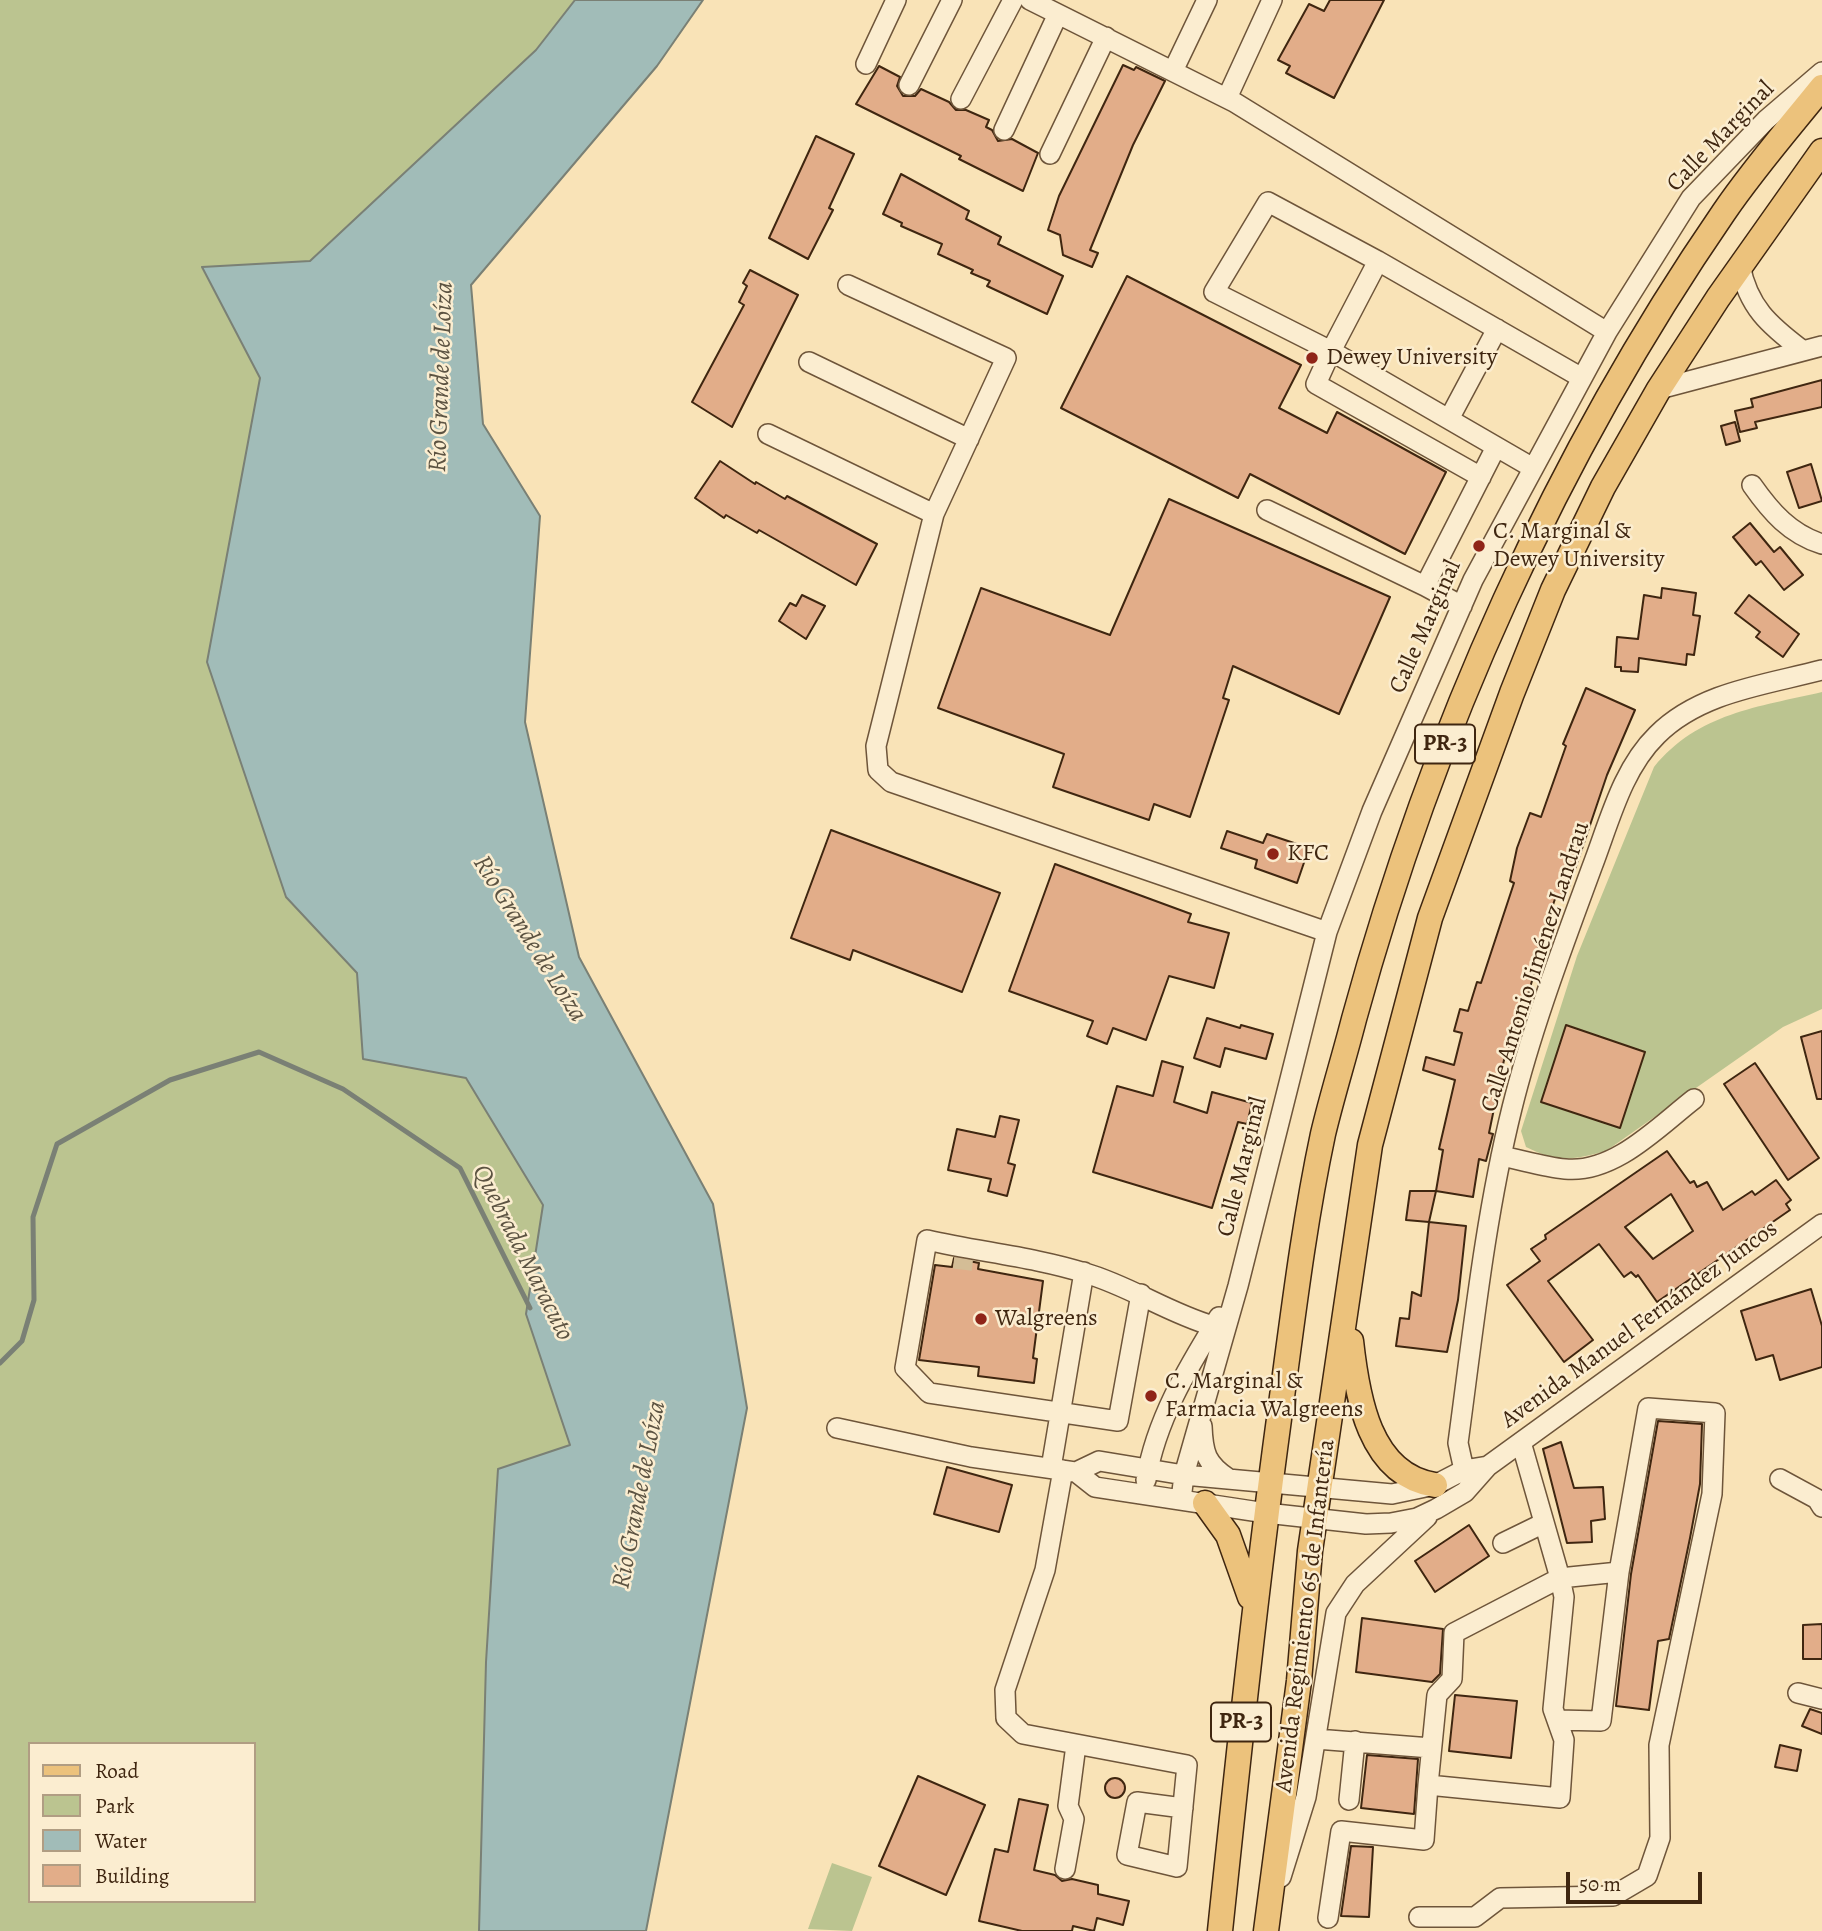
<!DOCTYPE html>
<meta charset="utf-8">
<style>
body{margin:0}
#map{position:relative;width:1822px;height:1931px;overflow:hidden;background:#f9e3b7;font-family:Alegreya,serif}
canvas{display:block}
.legend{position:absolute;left:28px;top:1742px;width:228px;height:161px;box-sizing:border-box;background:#fbedd0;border:2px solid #b09d83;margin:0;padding:9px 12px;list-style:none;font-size:21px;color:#3f2610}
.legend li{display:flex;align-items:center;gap:14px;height:35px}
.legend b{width:35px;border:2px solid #b09d83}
.scale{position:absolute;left:1566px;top:1872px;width:136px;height:32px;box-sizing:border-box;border:4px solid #3f2610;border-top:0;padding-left:9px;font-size:21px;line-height:24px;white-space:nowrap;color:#3f2610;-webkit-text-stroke:5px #fbedd0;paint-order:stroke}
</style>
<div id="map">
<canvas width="1822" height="1931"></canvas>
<ul class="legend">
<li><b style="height:9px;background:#ecc27c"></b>Road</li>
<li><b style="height:19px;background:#bbc490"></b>Park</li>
<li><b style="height:19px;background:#a1bcb8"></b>Water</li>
<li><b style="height:19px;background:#e2ad89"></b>Building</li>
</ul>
<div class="scale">50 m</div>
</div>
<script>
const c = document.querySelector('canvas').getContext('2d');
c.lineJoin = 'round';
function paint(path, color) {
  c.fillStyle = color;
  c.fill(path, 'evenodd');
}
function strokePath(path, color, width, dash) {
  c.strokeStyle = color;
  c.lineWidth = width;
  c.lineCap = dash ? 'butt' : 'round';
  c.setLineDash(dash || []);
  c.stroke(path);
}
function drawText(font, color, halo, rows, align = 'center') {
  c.font = font + ' Alegreya,serif';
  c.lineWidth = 5;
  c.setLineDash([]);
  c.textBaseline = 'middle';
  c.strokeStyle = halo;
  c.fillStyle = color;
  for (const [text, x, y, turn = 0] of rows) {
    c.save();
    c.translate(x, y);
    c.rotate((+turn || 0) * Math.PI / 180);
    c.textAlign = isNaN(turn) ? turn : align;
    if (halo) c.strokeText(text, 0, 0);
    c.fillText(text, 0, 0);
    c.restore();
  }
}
paint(new Path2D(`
 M0,0H575L536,50L310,262L202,268L260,378L207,662L286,897L357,973L363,1058L466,1078L543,1205L527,1314L570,1445L486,1662L479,1931H0ZM30,1744H254V1901H30Z
 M1822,692V1009L1783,1027L1606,1151C1573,1160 1558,1163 1526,1147L1521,1131L1577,956L1654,767C1698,713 1758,707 1822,692Z
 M832,1863L872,1877L852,1931L808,1929Z`), '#bbc490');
const water = new Path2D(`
 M575,0H703L657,66L471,285L483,424L540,516L525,722L579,957L713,1204L747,1408L646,1931H479L486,1662L498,1469L570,1445L526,1314L543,1205L466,1078L363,1059L357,973L286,897L207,662L260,378L202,267L310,261L536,50Z`);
paint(water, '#a1bcb8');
strokePath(water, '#7a8075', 2);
strokePath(new Path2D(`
 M0,1363L22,1341L34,1300L33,1217L57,1144L170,1080L259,1052L343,1089L460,1168L530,1308`), '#7a8075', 5);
const building = new Path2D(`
 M1330,0H1384L1334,98L1286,73L1290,66L1278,60L1309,4L1324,11Z
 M1123,65L1134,70L1136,67L1165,81L1133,145L1090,250L1098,253L1092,267L1063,255L1060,235L1048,230L1059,196Z
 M879,66L900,77L897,86L903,96H915L921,89L949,102L956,110H966L989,120L986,127L992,130L998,141L1012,139L1038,153L1023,191L959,159L961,156L856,104Z
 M816,136L854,154L829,208L833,210L808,259L769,238Z
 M901,174L969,211L966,219L1001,237L998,244L1063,276L1047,314L987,286L990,281L971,273L973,270L938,254L942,244L901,226L902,223L883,214Z
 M750,270L798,295L732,427L692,402L744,305L739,302L747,286L743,283Z
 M1127,276L1301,365L1279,408L1327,433L1337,412L1446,472L1405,554L1250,474L1238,498L1061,408Z
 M1822,380V407L1755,422L1757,428L1740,432L1735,411L1753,407L1751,399Z
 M1735,422L1740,441L1726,445L1721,426Z
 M720,461L755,484L756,482L785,499L787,496L877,544L856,585L759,530L757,533L726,515L724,518L695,498Z
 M1811,464L1822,501L1799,508L1787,472Z
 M1169,499L1390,597L1339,714L1233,666L1223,698L1229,700L1190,817L1154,804L1149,820L1053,787L1064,754L938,708L981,588L1110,635Z
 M1750,523L1774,552L1780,547L1803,575L1784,590L1761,561L1756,565L1733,537Z
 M1662,588L1696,593L1693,615L1700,616L1694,655L1687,654L1686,665L1639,658L1638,672L1621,671V667H1615L1617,637L1638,639L1644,595L1661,598Z
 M802,595L825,606L806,639L779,621L790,603L796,606Z
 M1749,595L1799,634L1783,657L1756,637L1760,632L1735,613Z
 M1586,688L1635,710L1607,775L1565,899L1556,896L1541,940L1530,973L1534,974L1527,998L1504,1060L1489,1133L1493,1134L1486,1161L1479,1159L1473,1197L1436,1191L1443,1150L1439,1149L1455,1080L1423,1070L1426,1057L1454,1065L1462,1033L1454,1031L1460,1009L1468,1011L1477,982L1481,983L1514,883L1510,881L1517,848L1530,813L1541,817L1566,746L1563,744Z
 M831,830L1000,893L962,992L853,950L850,960L791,938Z
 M1227,831L1263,843L1267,834L1309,848L1297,883L1255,868L1257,860L1221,848Z
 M1055,864L1191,914L1188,922L1229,933L1214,988L1169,976L1146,1040L1113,1028L1107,1044L1087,1036L1093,1021L1009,991Z
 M1207,1018L1240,1028L1241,1025L1273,1034L1266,1059L1225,1048L1220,1067L1194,1058Z
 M1566,1025L1645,1052L1620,1128L1541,1102Z
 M1822,1031V1099H1817L1801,1037Z
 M1162,1061L1183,1067L1174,1102L1207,1113L1212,1092L1252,1103L1247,1124L1238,1122L1212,1208L1093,1172L1117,1086L1153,1096Z
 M1755,1063L1819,1158L1788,1180L1724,1084Z
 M1000,1116L1019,1120L1008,1163L1015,1165L1007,1196L988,1191L991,1179L948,1170L957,1129L995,1137Z
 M1667,1151L1690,1183L1694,1181L1697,1187L1707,1182L1723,1210L1752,1191L1755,1195L1776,1180L1791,1200L1786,1204L1790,1210L1657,1302L1638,1275L1636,1277L1631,1272L1624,1277L1599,1244L1548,1281L1593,1340L1564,1362L1507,1285L1540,1261L1531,1249L1546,1239L1545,1235ZM1671,1194L1693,1231L1653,1259L1625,1227Z
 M1410,1191H1436L1429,1222L1406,1220Z
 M1429,1222L1466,1226L1458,1300L1447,1352L1396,1346L1400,1318L1409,1319L1412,1292L1421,1296Z
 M954,1258L979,1263L978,1269L1043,1281L1033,1358L1037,1359L1034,1383L978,1376L979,1367L919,1360L935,1265L952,1267Z
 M1811,1289L1822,1326V1367L1780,1380L1773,1355L1756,1360L1741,1311Z
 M1658,1421L1702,1424L1700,1484L1690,1538L1669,1639L1658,1641L1649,1710L1616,1706L1631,1574Z
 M1561,1442L1574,1488L1603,1487L1605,1519L1591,1521L1592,1542L1567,1543L1543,1449Z
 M947,1467L1012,1485L999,1532L934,1514Z
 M1469,1525L1489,1556L1435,1592L1415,1561Z
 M1362,1618L1443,1629L1440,1674L1432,1682L1356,1672Z
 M1822,1624V1659H1803V1625Z
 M1455,1695L1517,1701L1511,1758L1449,1751Z
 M1810,1709L1822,1713V1734L1802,1726Z
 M1780,1745L1801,1750L1797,1771L1775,1767Z
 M1367,1755L1418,1759L1414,1814L1361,1808Z
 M918,1776L985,1805L946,1895L879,1866Z
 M1105 1788a10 10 0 1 1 20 0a10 10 0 1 1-20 0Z
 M1019,1799L1048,1805L1034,1870L1055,1875L1062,1881L1072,1879L1098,1885V1894L1129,1901L1123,1925L1097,1918L1094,1931L1073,1926L1072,1931H1022L979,1921L995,1849L1008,1852Z
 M1351,1846L1373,1847L1369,1917L1341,1916Z`);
paint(building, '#e2ad89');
strokePath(building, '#3f2610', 2);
strokePath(new Path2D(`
 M954,1259L979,1262`), '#d4bd96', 19, [19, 10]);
const minor = new Path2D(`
 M1030,0L1234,102L1607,332
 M866,64L896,0
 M1173,71L1207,0
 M909,85L952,0
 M1227,98L1272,0
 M961,99L1013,0
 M1004,130L1058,14
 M1050,154L1106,37
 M1378,261L1268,202L1214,292L1331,351L1316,384L1481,477
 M1740,265C1748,307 1769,325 1802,350
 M848,285L1006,358L934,514L876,746L878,770L891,782L1327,932
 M809,362L969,439
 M1659,389L1822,346
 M1449,419L1497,329
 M768,434L934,514
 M1533,468L1331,351L1378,261L1582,378
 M1752,485C1771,512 1790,534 1822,544
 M1267,510L1425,586
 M1462,606L1425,586L1496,447
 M1501,1156C1522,1160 1544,1167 1565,1169C1614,1174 1658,1127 1694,1099
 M1141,1294L1118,1421L929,1393L905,1368L927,1240C979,1252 1034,1257 1085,1273C1130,1286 1168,1313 1213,1326
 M1202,1426C1203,1453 1206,1464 1229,1479
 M837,1428L971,1457L1075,1472
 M1521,1442L1560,1578L1564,1597L1553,1709L1564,1740L1560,1798L1428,1785L1437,1695L1452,1679L1454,1633L1560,1578L1619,1572
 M1488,1466L1464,1470L1435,1485L1392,1494L1184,1475L1099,1461L1076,1472L1095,1487L1266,1513L1366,1524L1391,1523L1417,1518L1436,1509L1465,1492L1488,1466L1822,1224
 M1051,1468L1084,1272
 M1063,1470L1045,1570L1005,1690L1006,1718L1023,1734L1187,1765L1177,1867L1127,1855L1137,1802L1183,1808
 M1780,1479L1817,1499L1822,1507
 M1146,1480C1156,1420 1187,1369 1219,1317
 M1470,1480L1464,1470L1458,1443C1473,1332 1485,1217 1512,1108C1532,1027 1563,946 1592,867C1609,823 1622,769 1657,735C1700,692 1765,685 1822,670
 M1181,1500L1184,1475L1238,1286L1327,932L1372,811L1473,580L1607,332L1691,198L1766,120L1822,72
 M1503,1543L1544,1523
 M1798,1693L1822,1699
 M1316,1739L1431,1748
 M1349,1800L1355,1741
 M1065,1869L1074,1819L1068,1806L1076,1745
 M1281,1877L1306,1797L1336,1613L1355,1584L1427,1517
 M1419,1917H1475L1500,1898L1613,1896L1647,1876L1660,1838L1659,1745L1712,1494L1715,1413L1648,1408L1619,1572L1601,1721L1557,1720
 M1328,1918L1341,1831L1424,1840L1428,1785`);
const major = new Path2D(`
 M1351,1341C1357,1396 1369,1475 1435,1485
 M1205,1503L1228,1535L1250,1597
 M1220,1931C1238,1760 1256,1589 1279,1419C1292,1324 1303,1228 1323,1134C1332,1096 1344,1058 1354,1019C1432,733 1556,456 1724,212C1754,168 1789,128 1822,87
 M1266,1931L1299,1681L1310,1551L1370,1145L1430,918L1512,693L1553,590L1603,487L1659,389L1718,298L1822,151`);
strokePath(minor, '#6e553a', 22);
strokePath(major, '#3f2610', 27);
strokePath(minor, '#fbedd0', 19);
strokePath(major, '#ecc27c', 24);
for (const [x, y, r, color] of [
 [1312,358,7,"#8f2418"],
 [1479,546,7,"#8f2418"],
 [1273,854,7,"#8f2418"],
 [981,1319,7,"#8f2418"],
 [1151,1396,7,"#8f2418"]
]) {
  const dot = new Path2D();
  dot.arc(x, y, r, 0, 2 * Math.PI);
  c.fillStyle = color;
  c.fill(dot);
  strokePath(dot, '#fbedd0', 2.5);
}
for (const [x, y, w] of [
 [1445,744,60],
 [1241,1722,60]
]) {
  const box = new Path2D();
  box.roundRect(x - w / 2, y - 19.5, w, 39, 5);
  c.fillStyle = '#fbedd0';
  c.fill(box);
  strokePath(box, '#3f2610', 2);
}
drawText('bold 23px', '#3f2610', null, [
 ["PR-3",1445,744],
 ["PR-3",1241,1722]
]);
drawText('24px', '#3f2610', '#fbedd0', [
 ["Calle Marginal",1721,137,-46],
 ["Calle Marginal",1426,627,-66],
 ["Calle Antonio Jiménez Landrau",1536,967,-72],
 ["Calle Marginal",1243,1167,-76],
 ["Avenida Manuel Fernández Juncos",1640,1325,-36],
 ["Avenida Regimiento 65 de Infantería",1306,1616,-83]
]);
drawText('24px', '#3f2610', '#fbedd0', [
 ["Dewey University",1326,358],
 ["C. Marginal &",1493,532],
 ["Dewey University",1493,560],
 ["KFC",1287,854],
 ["Walgreens",995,1319],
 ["C. Marginal &",1165,1382],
 ["Farmacia Walgreens",1165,1410]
], 'left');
drawText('italic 26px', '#5c5342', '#fbedd0', [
 ["Río Grande de Loíza",442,377,-88],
 ["Río Grande de Loíza",529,939,58],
 ["Quebrada Maracuto",522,1253,63],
 ["Río Grande de Loíza",640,1495,-79]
]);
</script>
